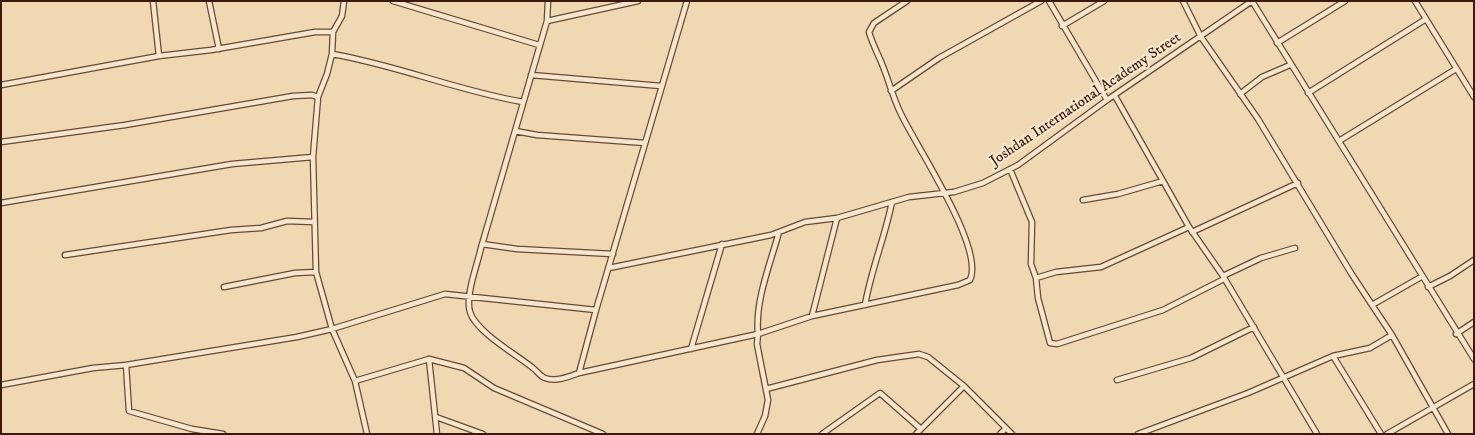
<!DOCTYPE html>
<style>
body{margin:0}
#map{position:relative;width:1475px;height:435px;overflow:hidden;background:#f0d8b2;font-family:"IM FELL DW Pica",serif}
canvas{display:block}
.frame{position:absolute;inset:0;border:2px solid #3b190b;pointer-events:none}
</style>
<div id="map">
<canvas width="1475" height="435"></canvas>
<div class="frame"></div>
</div>
<script>
const c = document.querySelector('canvas').getContext('2d');
c.lineJoin = 'round';
function strokePath(path, color, width, dash) {
  c.strokeStyle = color;
  c.lineWidth = width;
  c.lineCap = dash ? 'butt' : 'round';
  c.setLineDash(dash || []);
  c.stroke(path);
}
function drawText(font, color, halo, rows, align = 'center') {
  c.font = font + ' "IM FELL DW Pica",serif';
  c.lineWidth = 4.5;
  c.setLineDash([]);
  c.textBaseline = 'middle';
  c.strokeStyle = halo;
  c.fillStyle = color;
  for (const [text, x, y, turn = 0] of rows) {
    c.save();
    c.translate(x, y);
    c.rotate((+turn || 0) * Math.PI / 180);
    c.textAlign = isNaN(turn) ? turn : align;
    if (halo) c.strokeText(text, 0, 0);
    c.fillText(text, 0, 0);
    c.restore();
  }
}
const street = new Path2D(`
 M153,1L159,56
 M209,1L219,49
 M344,1L342,16L333,32L332,54L327,74L318,97L313,157L316,272L332,329L355,381L367,434
 M393,1L539,45
 M548,1L547,21L481,248C477,266 465,296 470,312C476,332 517,355 533,368C537,371 540,376 545,378C556,382 568,377 579,373
 M1049,1L1107,100
 M1183,1L1201,37L1258,119L1351,273L1372,305
 M1252,1L1474,359
 M1415,1L1474,97
 M547,21L638,1
 M1062,26L1104,1
 M1277,43L1345,1
 M332,54C397,65 458,91 523,102
 M531,75L661,86
 M1,85L159,56L211,50L315,32H333
 M891,91L939,58L1041,1
 M1308,93L1426,19
 M1240,94L1262,77L1290,65
 M1115,96L1189,227L1223,276L1317,434
 M515,131L537,135L645,143
 M1339,141L1456,69
 M1,142L125,125L293,96L312,95L318,97
 M1010,169L1032,222L1031,264L1036,278
 M1083,200L1118,194L1163,181
 M1,203L232,164L313,157
 M1189,227L1101,267L1056,272L1036,278L1038,298L1050,343L1057,344L1163,310L1224,279
 M779,232C770,265 755,300 758,334L812,316L958,285L970,280C985,248 916,146 901,114C893,98 889,81 882,64C878,54 872,43 869,32L874,23L907,1
 M1192,232L1298,183
 M482,244L517,249L613,254
 M65,255L231,230L261,228L287,221L314,222
 M609,268L771,235L805,222L837,218L909,197L954,192L983,183L1018,165L1107,100L1252,1
 M1223,276L1261,258L1295,248
 M224,287L295,273L316,272
 M1428,287L1450,276L1474,260
 M865,305C871,270 885,237 892,202
 M596,310L687,1
 M812,316L837,218
 M1456,334L1474,322
 M1392,335L1372,305L1421,277
 M691,349L722,244
 M1333,356L1381,434
 M429,359L437,434
 M126,365L129,411L192,429L223,434
 M1117,380L1191,358L1254,327
 M355,381L429,359L464,368L494,388L603,434
 M1,385L93,368L126,365L297,337L332,329L445,294L596,310L579,373L758,334L757,344L768,400L765,416L757,434
 M766,389L877,360L919,354L928,357L964,386L1012,434
 M436,417L483,434
 M822,434L880,393L921,429
 M916,434L964,386
 M1000,434L1006,428
 M1138,434L1248,393L1333,356L1370,348L1392,335L1448,434
 M1387,434L1474,384`);
strokePath(street, '#684935', 7);
strokePath(street, '#f5e6cd', 4.5);
drawText('15px', '#3b190b', '#f5e6cd', [
 ["Joshdan International Academy Street",1086,100,-34]
]);
</script>
